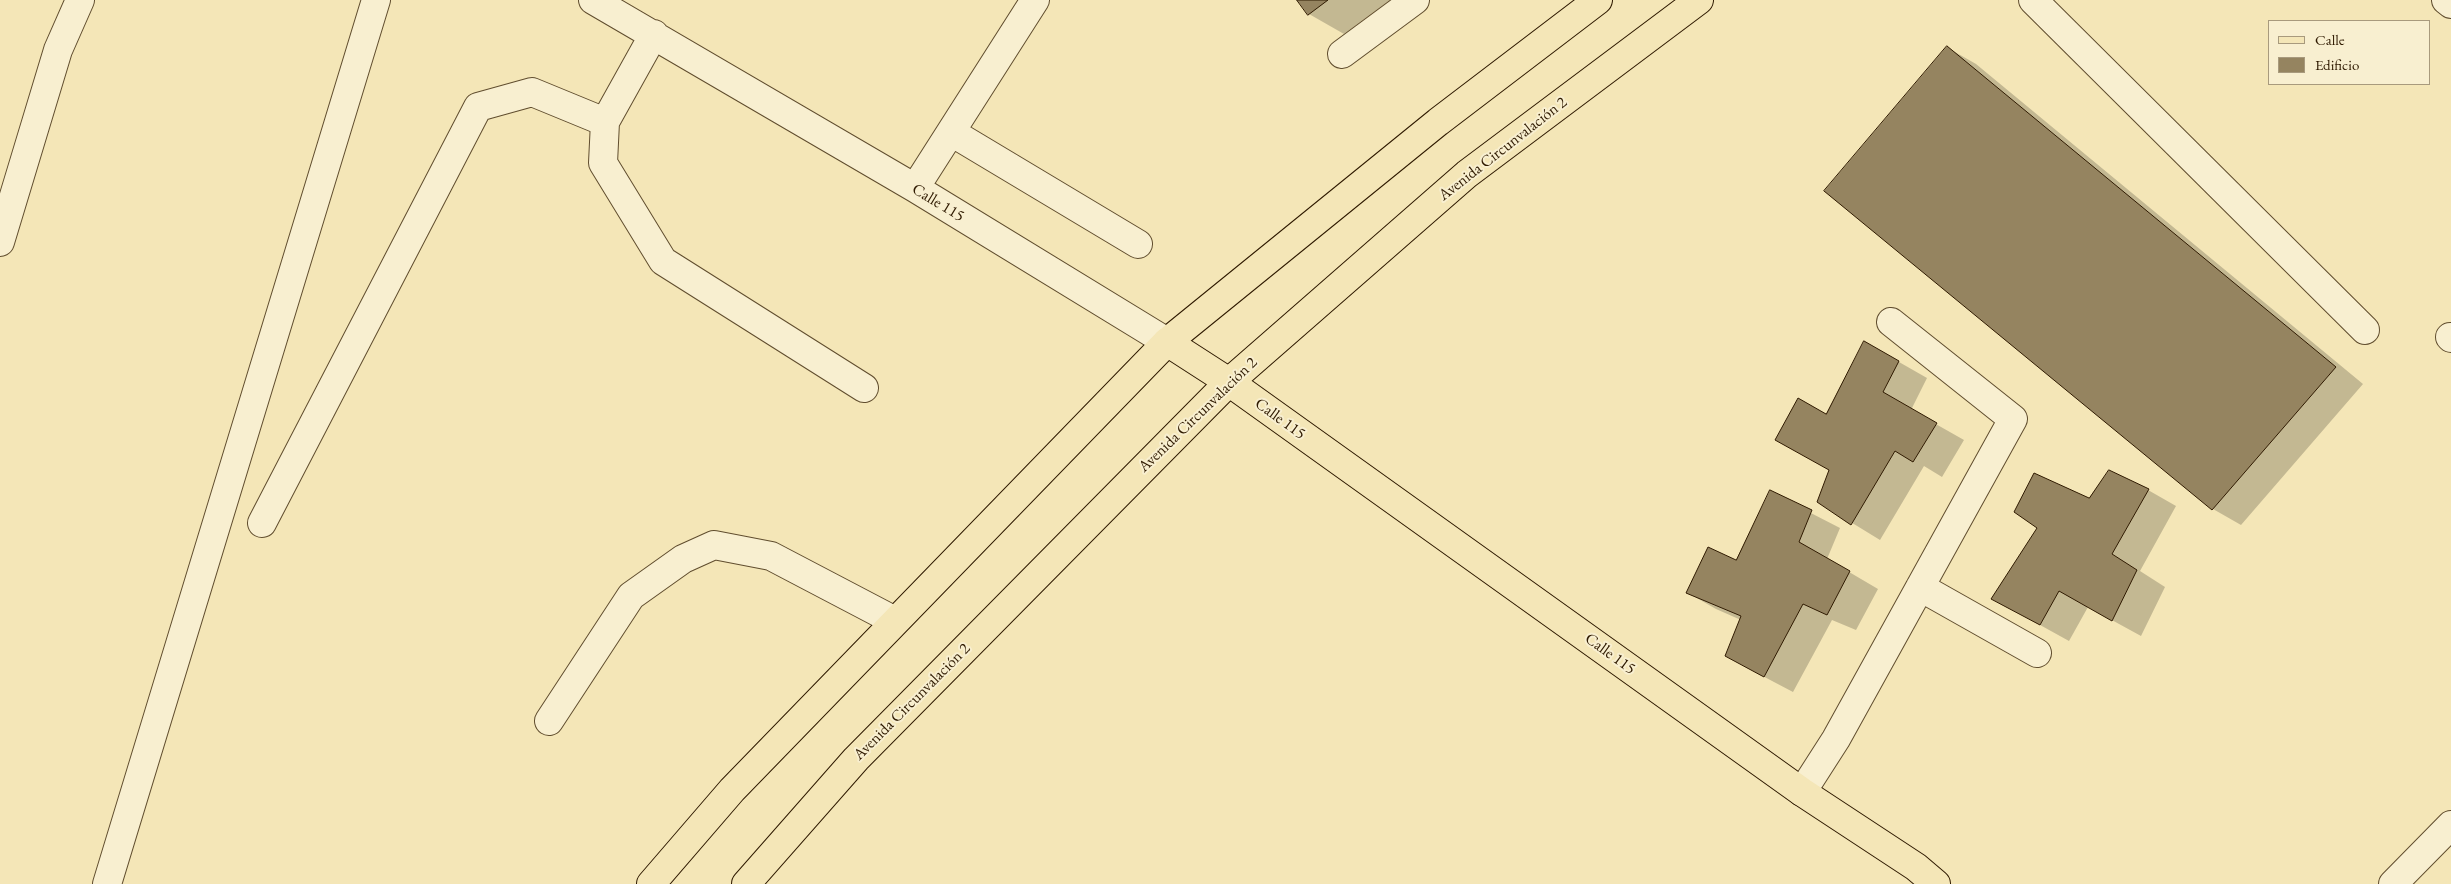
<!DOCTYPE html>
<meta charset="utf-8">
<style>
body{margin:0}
#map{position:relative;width:2451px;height:884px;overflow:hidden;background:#f4e6b7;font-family:"EB Garamond",serif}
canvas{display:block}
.legend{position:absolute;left:2268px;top:20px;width:162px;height:65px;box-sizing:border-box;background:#f8efd0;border:1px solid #a89a7d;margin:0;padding:6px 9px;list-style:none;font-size:15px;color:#2f1a01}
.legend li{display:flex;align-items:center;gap:10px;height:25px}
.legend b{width:25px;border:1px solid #a89a7d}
</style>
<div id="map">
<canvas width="2451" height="884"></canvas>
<ul class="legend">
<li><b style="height:6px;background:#f4e6b7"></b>Calle</li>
<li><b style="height:14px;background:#958460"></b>Edificio</li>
</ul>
</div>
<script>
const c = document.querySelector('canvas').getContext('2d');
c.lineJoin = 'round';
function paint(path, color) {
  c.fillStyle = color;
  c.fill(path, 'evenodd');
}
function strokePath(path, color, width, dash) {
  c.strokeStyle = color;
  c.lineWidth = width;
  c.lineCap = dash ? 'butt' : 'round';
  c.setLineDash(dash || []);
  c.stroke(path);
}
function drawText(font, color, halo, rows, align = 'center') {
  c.font = font + ' "EB Garamond",serif';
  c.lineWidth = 4;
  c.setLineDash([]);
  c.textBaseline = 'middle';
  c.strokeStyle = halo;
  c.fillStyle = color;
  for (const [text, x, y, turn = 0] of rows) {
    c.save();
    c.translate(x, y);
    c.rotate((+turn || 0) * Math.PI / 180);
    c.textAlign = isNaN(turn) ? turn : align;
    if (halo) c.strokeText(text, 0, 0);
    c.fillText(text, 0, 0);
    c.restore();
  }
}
paint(new Path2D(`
 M1298,0H1390L1344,34L1309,14Z
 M1948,48L1976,64L2363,384L2241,525L2213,509Z
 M1864,342L1927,378L1911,410L1964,440L1942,477L1924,466L1880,540L1818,502L1831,470L1827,416Z
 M2148,490L2176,506L2140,571L2165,587L2141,636L2088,607L2069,641L1993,599L2089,499Z
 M1770,492L1840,528L1827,559L1878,589L1856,630L1832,620L1793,692L1755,672L1741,620L1716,609L1688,593L1737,562Z`), '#0003');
const building = new Path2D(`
 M1297,0H1328L1308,15Z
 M1947,46L2336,367L2212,510L1824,191Z
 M1864,341L1899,361L1883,392L1937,423L1913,462L1895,451L1851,525L1817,502L1829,470L1775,440L1798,398L1826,414Z
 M2109,470L2149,489L2112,554L2137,570L2112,621L2059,591L2040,625L1991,599L2037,528L2014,512L2034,473L2089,498Z
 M1770,490L1812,510L1799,542L1850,571L1827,615L1803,604L1764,677L1725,656L1741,616L1686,593L1708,547L1736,560Z`);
paint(building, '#958460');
strokePath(building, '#2f1a01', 1);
const minor = new Path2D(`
 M593,0L915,188L1167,342
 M2033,0L2365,330
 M2446,0L2451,4
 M654,34L605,122L603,163L663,261L864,388
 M1342,54L1415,0
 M951,132L1138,244
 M915,188L1035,0
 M0,242L58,50L80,0
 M2450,337L2451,338
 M262,523L478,107L532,92L605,122
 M1920,587L2037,653
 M549,721L631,596L683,559L714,545L771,556L895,621
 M1802,792L1836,739L2013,419L1891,322
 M107,884L376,0
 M2393,884L2451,825`);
const major = new Path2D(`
 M1167,342L1229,382L1802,792L1916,867L1936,884`);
const highway = new Path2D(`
 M651,884L732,790L1167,342L1438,122L1598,0
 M746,884L856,759L1229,382L1467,174L1699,0`);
strokePath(minor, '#604d2e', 30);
strokePath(major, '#2f1a01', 30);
strokePath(highway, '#2f1a01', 30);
strokePath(minor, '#f8efd0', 28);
strokePath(major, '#f4e6b7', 28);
strokePath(highway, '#f4e6b7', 28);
drawText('16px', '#2f1a01', '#f8efd0', [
 ["Avenida Circunvalación 2",1503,149,-38],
 ["Calle 115",938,203,31],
 ["Avenida Circunvalación 2",1198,415,-44],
 ["Calle 115",1280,419,36],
 ["Calle 115",1610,654,36],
 ["Avenida Circunvalación 2",912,702,-45]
]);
</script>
